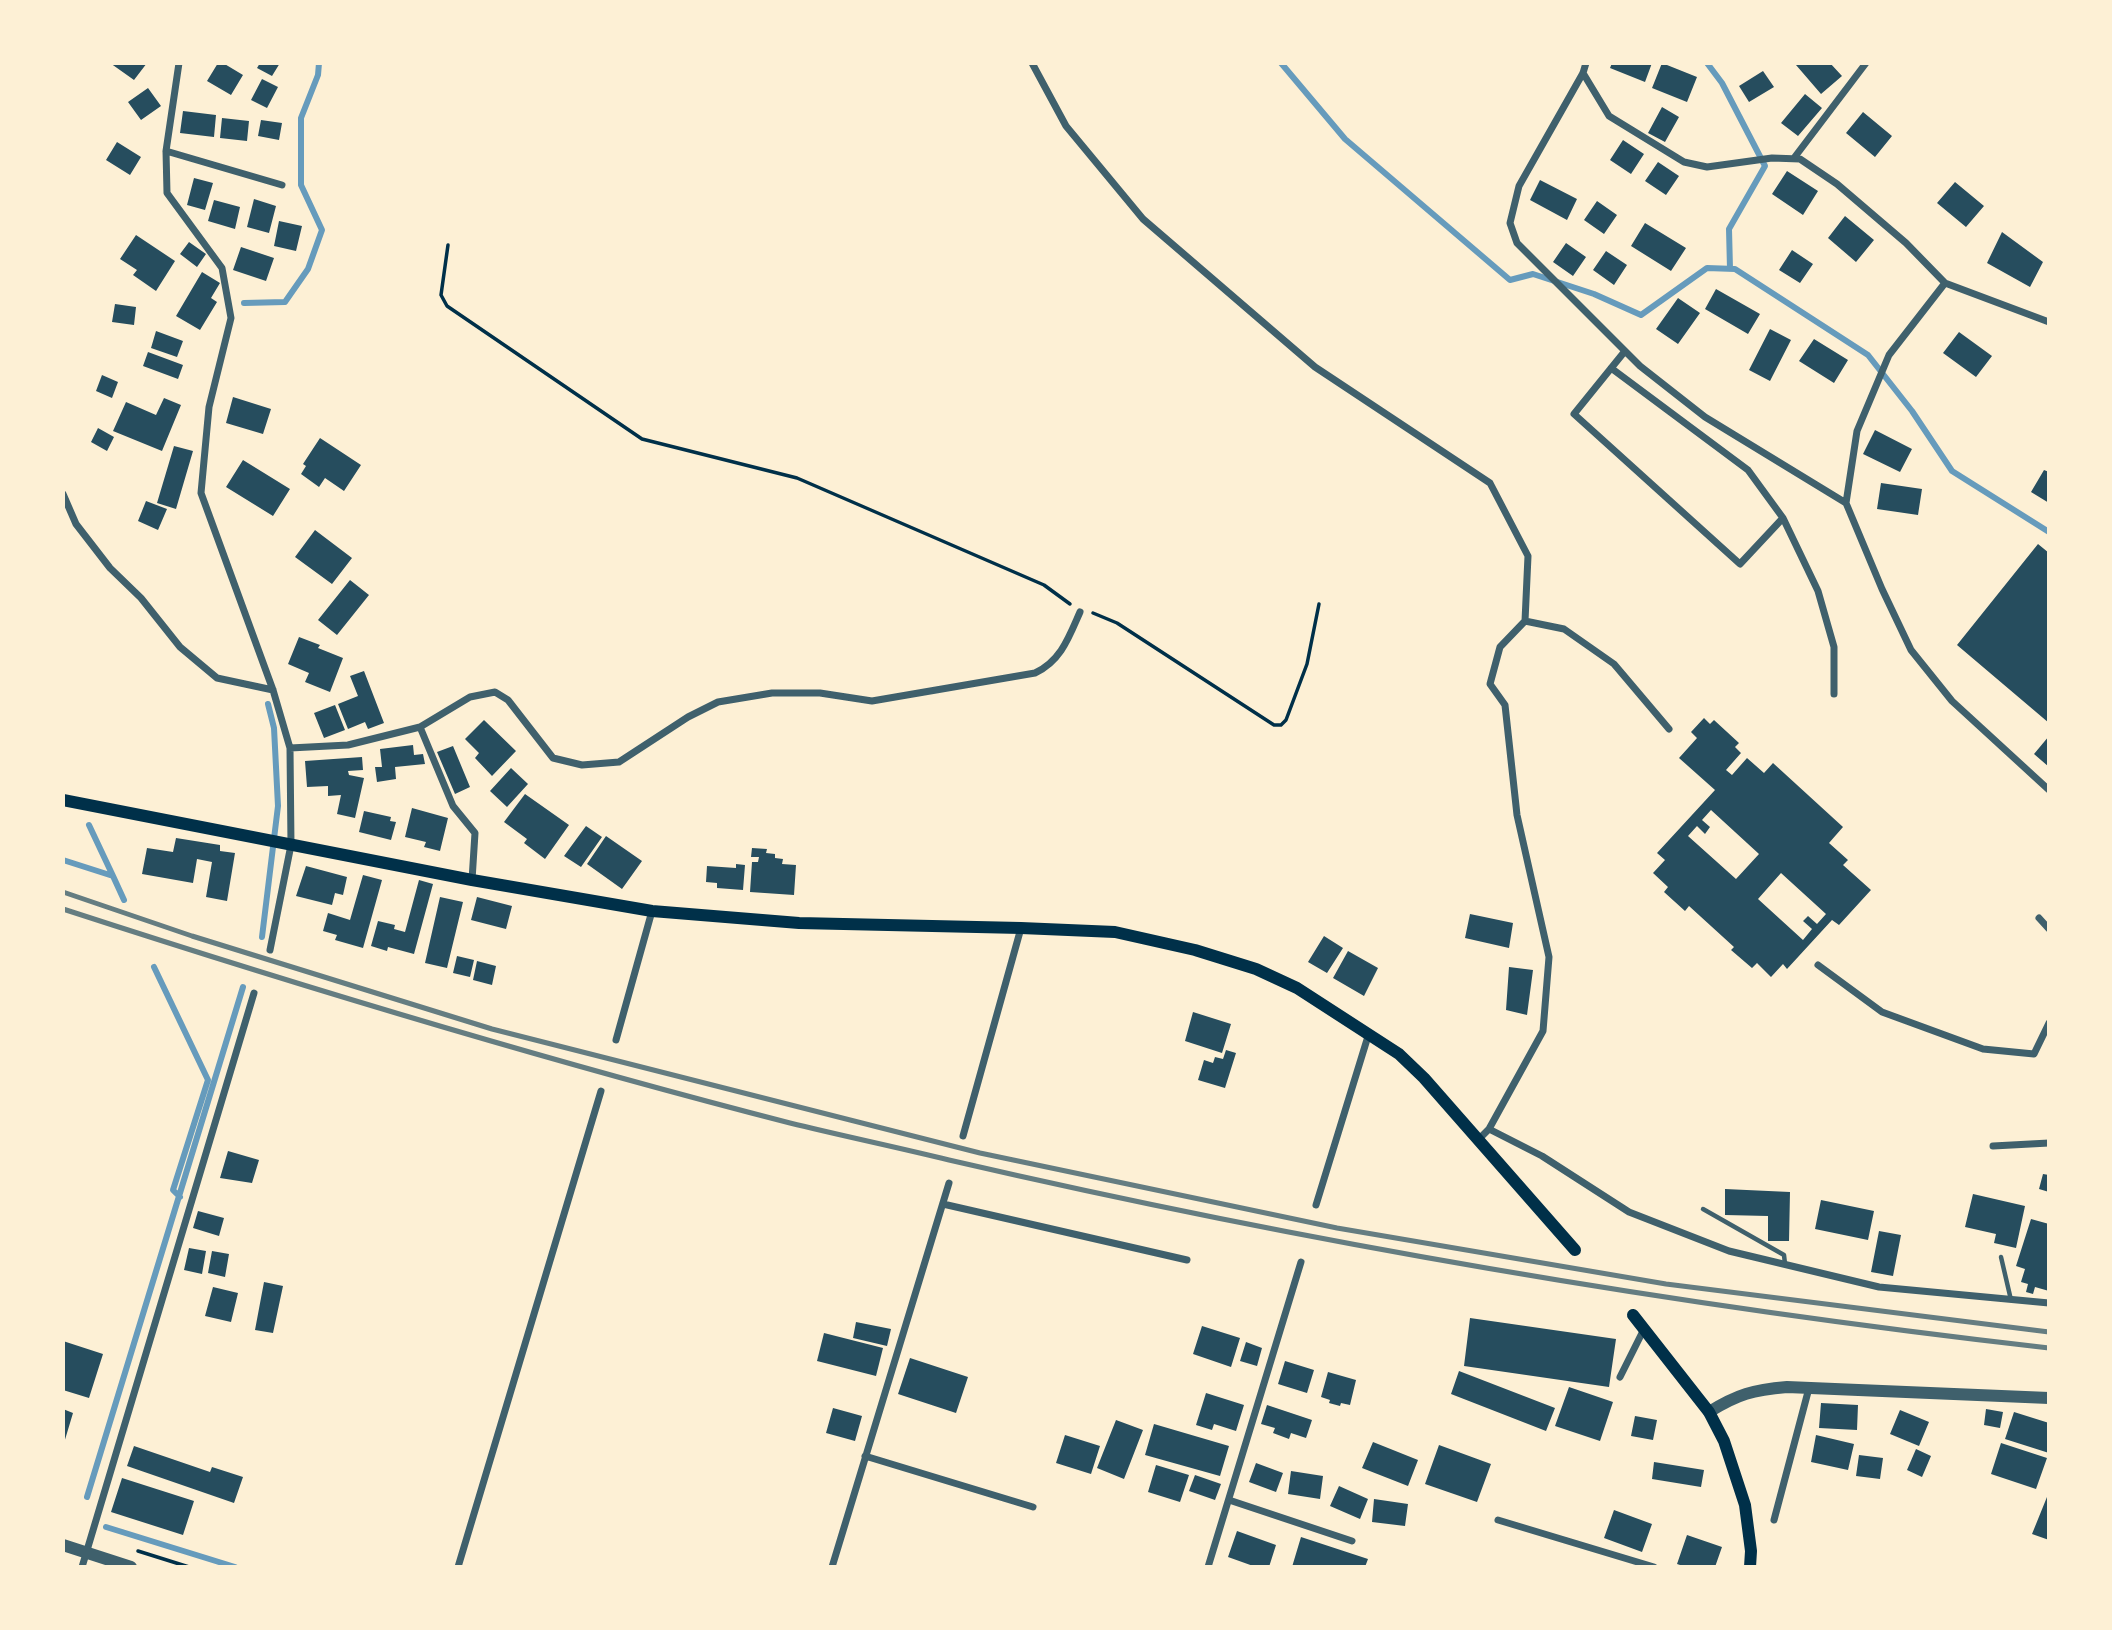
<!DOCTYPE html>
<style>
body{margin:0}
#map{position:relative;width:2112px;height:1630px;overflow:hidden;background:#fdf0d5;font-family:Barlow,sans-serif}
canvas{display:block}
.frame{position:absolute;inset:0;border:65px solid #fdf0d5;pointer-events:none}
</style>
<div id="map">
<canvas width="2112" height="1630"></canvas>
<div class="frame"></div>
</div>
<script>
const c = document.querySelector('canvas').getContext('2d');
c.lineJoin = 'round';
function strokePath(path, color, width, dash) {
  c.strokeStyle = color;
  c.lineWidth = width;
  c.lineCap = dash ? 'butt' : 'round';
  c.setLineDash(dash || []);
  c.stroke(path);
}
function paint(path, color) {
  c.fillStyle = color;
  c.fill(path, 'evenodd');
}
strokePath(new Path2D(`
 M1281,63L1345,139L1510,280L1533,274L1594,294L1641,315L1707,268L1735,269L1868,355L1912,411L1952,471L2049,532
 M1707,63L1722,83L1765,166L1729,229L1730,269
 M244,303L285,302L308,269L322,230L301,185V118L318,75L319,63
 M89,825L113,876
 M63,860L113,876L124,900
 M262,937L278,806L274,728L268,704
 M154,967L208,1080L173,1190L180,1197
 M87,1497L243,987
 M106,1527L235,1567`), '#669bbc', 6);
paint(new Path2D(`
 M110,63H147L134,80Z
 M218,63H223L243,75L231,95L207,81Z
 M260,63H280L272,76L257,68Z
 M1612,63H1652L1645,82L1610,68Z
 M1662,63L1697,77L1687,102L1652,88Z
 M1799,63H1830L1842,76L1821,94L1796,65Z
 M1763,71L1774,87L1749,102L1739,86Z
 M262,79L278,87L267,108L251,100Z
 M148,88L161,106L141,120L128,102Z
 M1805,94L1822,108L1798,136L1781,123Z
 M1662,107L1679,117L1665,142L1648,133Z
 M183,111L216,115L214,137L180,133Z
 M1863,112L1892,136L1875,157L1846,133Z
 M222,118L249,121L247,141L220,138Z
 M261,120L282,123L279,140L258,136Z
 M1623,140L1644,154L1631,174L1610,160Z
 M117,142L141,157L130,175L106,160Z
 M1658,162L1679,176L1666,195L1645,181Z
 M1787,171L1818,191L1803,215L1772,194Z
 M194,178L213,183L205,210L187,205Z
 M1540,180L1577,199L1567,220L1530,200Z
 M1955,182L1984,206L1966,227L1937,203Z
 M254,199L276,206L269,233L247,227Z
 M214,200L240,207L235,229L208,221Z
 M1597,201L1617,215L1604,234L1584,220Z
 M1845,216L1874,240L1856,262L1828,238Z
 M279,221L302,226L296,251L274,246Z
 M1645,223L1686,248L1671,271L1631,246Z
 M2002,232L2043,262L2030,287L1987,263Z
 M136,235L175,261L156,291L133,275L137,270L120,259Z
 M189,242L206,254L197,267L180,254Z
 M1566,243L1586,257L1573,276L1553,262Z
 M241,247L274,258L266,281L233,270Z
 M1792,250L1813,264L1800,283L1779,270Z
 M1606,251L1627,265L1614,285L1593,270Z
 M202,272L220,283L211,298L217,302L200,330L176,316Z
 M1716,289L1760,314L1748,334L1705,309Z
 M1678,298L1700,313L1678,344L1656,329Z
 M115,304L136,307L134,325L112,322Z
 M1770,329L1791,340L1770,381L1749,370Z
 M156,331L183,341L177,357L151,348Z
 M1959,332L1992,356L1976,377L1943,353Z
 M1814,339L1848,360L1834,383L1799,361Z
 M148,352L183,365L178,379L143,366Z
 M102,375L118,382L112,398L96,391Z
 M233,397L271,409L263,434L226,423Z
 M164,398L181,405L162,451L113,431L126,402L156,415Z
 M98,428L114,437L107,451L91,442Z
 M1875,430L1912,449L1900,472L1863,454Z
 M320,438L361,465L344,491L325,478L319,487L301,474L306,466L303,464Z
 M174,446L193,451L176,509L157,503Z
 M243,460L290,489L273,516L226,487Z
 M2044,470L2049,472V503L2031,492Z
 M1881,483L1922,489L1918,515L1877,509Z
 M146,501L167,509L158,530L138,521Z
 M315,530L352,558L332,584L295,557Z
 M2038,544L2049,553V723L1957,645Z
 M350,580L369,595L337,635L318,620Z
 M299,637L320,645L318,648L343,658L330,692L305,682L309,673L288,664Z
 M364,671L384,723L368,729L365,722L348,729L338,704L358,696L350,676Z
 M335,705L345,730L324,738L314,713Z
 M1704,718L1710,724L1714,720L1739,743L1735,747L1741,753L1726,770L1732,775L1747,758L1764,773L1773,763L1843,827L1829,843L1848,860L1843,865L1871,890L1839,925L1832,920L1787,969L1783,964L1771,977L1757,963L1752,968L1731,950L1734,947L1689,906L1685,911L1664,892L1668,887L1653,873L1665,860L1657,853L1715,790L1679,758L1697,738L1691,732ZM1711,810L1759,854L1736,879L1688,836L1697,826L1705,834L1710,827L1702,820ZM1781,873L1826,914L1817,924L1808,916L1803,921L1812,929L1803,940L1758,899Z
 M484,720L516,751L492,776L475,758L479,753L465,739Z
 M2049,736V767L2034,754Z
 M413,745L414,755L423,754L425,764L395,767L396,779L377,782L375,767H382L380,749Z
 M453,746L470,787L455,794L437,752Z
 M362,757L363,770L348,771L349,775L364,778L355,818L337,814L341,795L328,796V786L307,787L305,761Z
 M511,768L528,784L507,807L490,791Z
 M525,794L569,825L545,859L524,843L527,839L504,822Z
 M412,808L448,818L440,851L424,847L426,842L405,837Z
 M364,811L391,817L390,821L396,822L391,840L359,832Z
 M586,826L602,837L581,867L564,856Z
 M606,836L642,861L622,889L587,864Z
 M176,838L220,845V851L235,853L227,901L206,897L212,862L197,859L193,883L142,874L147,848L173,852Z
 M752,848L767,849L766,853L775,854V858L783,859L782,864L796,865L794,895L750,892L752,862H758L759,857H751Z
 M736,864L745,865L743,890L717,888V883L706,882L707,866L736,868Z
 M306,866L347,877L343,895L335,893L332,905L296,896Z
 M363,875L382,880L363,948L335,940L337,935L323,931L328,913L350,920Z
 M419,880L433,884L414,954L388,947L387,951L371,946L378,921L395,925L394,929L405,932Z
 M440,897L463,902L447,968L425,963Z
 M477,897L512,906L506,929L471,920Z
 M1470,914L1513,923L1509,948L1465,938Z
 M1324,936L1343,948L1327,973L1308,962Z
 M1348,951L1378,968L1364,996L1333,978Z
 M457,956L474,960L470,977L453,973Z
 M477,961L496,966L492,985L473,980Z
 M1509,967L1533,970L1527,1015L1506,1010Z
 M1193,1012L1231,1024L1222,1053L1185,1041Z
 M1226,1050L1236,1053L1225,1088L1198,1080L1204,1060L1213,1063L1215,1057L1223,1059Z
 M228,1151L259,1160L252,1183L220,1178Z
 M2043,1174L2049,1175V1192L2039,1189Z
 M1725,1189L1790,1192L1789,1241H1768V1216L1725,1215Z
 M1973,1194L2025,1206L2016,1248L1994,1243L1996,1234L1965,1227Z
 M1821,1200L1874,1211L1868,1240L1815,1229Z
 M198,1211L224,1218L219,1236L193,1228Z
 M2031,1219L2049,1224V1291L2035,1287L2033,1294L2026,1292L2028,1284L2021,1282L2025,1269L2016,1266Z
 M1879,1231L1901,1235L1893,1276L1871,1272Z
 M189,1248L206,1251L202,1274L184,1270Z
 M212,1251L229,1254L225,1277L208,1273Z
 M264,1282L283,1286L273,1333L255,1330Z
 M213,1287L238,1293L231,1322L205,1316Z
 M1470,1318L1616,1339L1609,1387L1464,1366Z
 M856,1322L891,1329L887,1346L853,1338Z
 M1202,1326L1240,1338L1231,1367L1193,1354Z
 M824,1333L883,1348L876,1376L817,1361Z
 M63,1341L103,1354L89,1398L63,1390Z
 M1246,1342L1262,1348L1257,1366L1240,1361Z
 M910,1358L968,1377L956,1413L898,1394Z
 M1285,1361L1314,1370L1307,1393L1278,1384Z
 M1459,1371L1555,1408L1546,1431L1451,1394Z
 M1328,1372L1356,1380L1350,1405L1341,1403L1340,1406L1329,1403L1330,1400L1321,1397Z
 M1569,1387L1613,1402L1600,1441L1555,1426Z
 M1206,1393L1244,1405L1236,1431L1214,1424L1212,1430L1196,1425Z
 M1821,1403L1858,1405L1857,1430L1819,1428Z
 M1267,1405L1312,1420L1306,1438L1291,1433L1289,1439L1273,1433L1275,1428L1261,1424Z
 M833,1408L862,1416L855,1441L826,1433Z
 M63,1409L73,1413L64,1443H63Z
 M1986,1409L2003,1412L2000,1428L1984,1425Z
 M1900,1410L1929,1422L1919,1446L1890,1434Z
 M2014,1412L2049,1423V1453L2005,1439Z
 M1635,1416L1657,1420L1653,1440L1631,1436Z
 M1116,1420L1143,1430L1124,1479L1097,1468Z
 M1154,1424L1229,1446L1220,1476L1145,1455Z
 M1065,1435L1100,1446L1091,1474L1056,1463Z
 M1816,1435L1854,1444L1848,1470L1811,1462Z
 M1373,1442L1418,1460L1408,1486L1362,1468Z
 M2001,1443L2047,1458L2036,1489L1991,1474Z
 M1439,1445L1491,1464L1477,1502L1425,1484Z
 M134,1446L210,1472L212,1467L243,1477L234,1503L127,1466Z
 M1916,1449L1931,1456L1922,1477L1907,1470Z
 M1859,1455L1883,1458L1880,1479L1856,1476Z
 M1654,1462L1704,1470L1701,1487L1652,1479Z
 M1256,1463L1283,1473L1276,1492L1249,1482Z
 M1156,1465L1189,1475L1180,1502L1148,1492Z
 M1291,1471L1323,1476L1320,1499L1288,1494Z
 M1195,1475L1221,1484L1215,1500L1189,1491Z
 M122,1478L194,1501L183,1535L111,1512Z
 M1339,1486L1368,1499L1360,1519L1330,1506Z
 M2049,1492V1540L2032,1534Z
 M1374,1499L1408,1504L1405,1526L1372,1522Z
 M1614,1510L1652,1524L1642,1552L1604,1538Z
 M1237,1531L1276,1545L1269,1567H1256L1228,1557Z
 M1687,1535L1722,1547L1715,1567H1686L1677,1564Z
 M1301,1537L1368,1559L1365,1567H1292Z`), '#264d5e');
strokePath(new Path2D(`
 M448,245L441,295L447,306L642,439L797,478L1044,585L1070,604
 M1093,613L1117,623L1274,725H1281L1286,720L1307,664L1319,604
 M138,1551L189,1567
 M63,1566L65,1567`), '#003049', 3.5);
strokePath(new Path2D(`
 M1703,1209L1784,1255L1785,1264
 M2001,1257L2011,1300`), '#3f606c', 4.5);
strokePath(new Path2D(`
 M179,63L166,151L167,193L222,268L231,318L209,407L201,493L273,690L290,748L291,845L270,950
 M1032,63L1066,126L1143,219L1315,367L1490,483L1528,556L1525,621
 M1586,63L1583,73L1519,186L1510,223L1517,243L1640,366L1705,417L1846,503
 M1583,73L1609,116L1684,162L1707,167L1772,158L1800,159L1837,184L1906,243L1945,283L2049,322
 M166,151L282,185
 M1794,158L1866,63
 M1945,283L1889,355L1857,431L1846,503L1882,589L1911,650L1952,701L2049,790
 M1611,368L1748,470L1783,518L1740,564L1574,414L1625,351
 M63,494L76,524L110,568L141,598L180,647L217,678L273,690
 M1783,518L1818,591L1834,647V694
 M290,748L348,745L420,727
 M472,880L475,833L453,806L420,727L470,697L495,692L508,700L553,758L582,765L619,762L688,717L718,702L772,693H820L872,701L1035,673C1061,661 1069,637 1080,612
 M2039,918L2049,929
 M1818,965L1882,1012L1983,1049L2034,1054L2049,1023
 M616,1040L652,911
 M1489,1129L1543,1031L1549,957L1517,815L1505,705L1490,684L1500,647L1525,621L1564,629L1614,664L1669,729
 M963,1136L1021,928
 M1478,1140L1489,1129L1542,1156L1629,1212L1729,1251L1879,1287L2049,1303
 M1993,1146L2049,1143
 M943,1204L1187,1260
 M1316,1205L1369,1033
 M1620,1377L1644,1329
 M865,1456L1033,1507
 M1229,1500L1352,1541
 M1498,1520L1654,1567
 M1774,1520L1809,1388
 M82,1567L254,993
 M458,1567L601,1091
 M832,1567L949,1183
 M1208,1567L1301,1262`), '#3f606c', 7);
strokePath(new Path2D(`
 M1709,1412C1738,1394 1753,1390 1787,1387L2049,1398
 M63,1545L131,1567`), '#3f606c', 12);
strokePath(new Path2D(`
 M63,800L472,880L652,911L799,923L1021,928L1115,932L1195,950L1256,969L1297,988L1399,1054L1424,1078L1575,1250
 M1633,1315L1709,1412L1724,1441L1745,1505L1751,1551L1750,1567`), '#003049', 12);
strokePath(new Path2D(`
 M63,892L192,936L492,1029L980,1153L1337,1228L1666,1284L2049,1332
 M63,909C303,987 545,1060 790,1123C843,1136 896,1147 949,1160C1312,1244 1679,1306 2049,1348`), '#657d81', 5);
</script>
